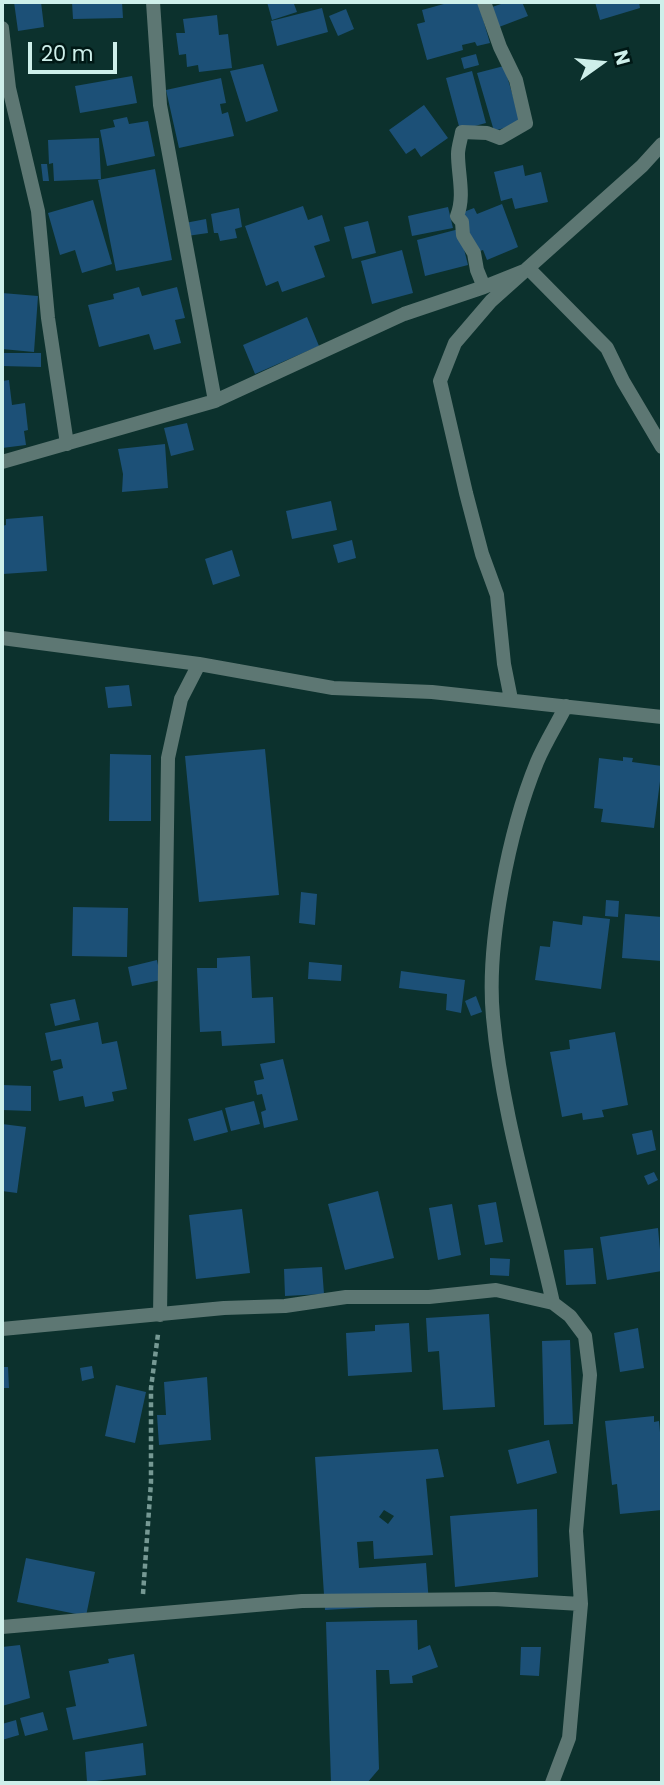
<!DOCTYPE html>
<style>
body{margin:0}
#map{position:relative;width:664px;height:1785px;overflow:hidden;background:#0c312d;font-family:Poppins,sans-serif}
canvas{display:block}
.frame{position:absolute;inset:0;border:4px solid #ceefea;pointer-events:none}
.north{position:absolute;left:566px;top:28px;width:70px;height:70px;-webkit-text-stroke:5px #001815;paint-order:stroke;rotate:75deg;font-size:19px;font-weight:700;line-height:28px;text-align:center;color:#ceefea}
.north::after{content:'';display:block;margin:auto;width:24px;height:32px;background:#ceefea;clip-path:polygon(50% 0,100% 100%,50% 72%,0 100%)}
.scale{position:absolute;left:28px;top:42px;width:89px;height:32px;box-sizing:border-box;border:4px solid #ceefea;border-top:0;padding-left:9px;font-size:21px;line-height:24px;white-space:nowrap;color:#ceefea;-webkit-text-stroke:5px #001815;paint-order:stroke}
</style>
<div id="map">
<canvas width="664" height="1785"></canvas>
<div class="frame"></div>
<div class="north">N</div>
<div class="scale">20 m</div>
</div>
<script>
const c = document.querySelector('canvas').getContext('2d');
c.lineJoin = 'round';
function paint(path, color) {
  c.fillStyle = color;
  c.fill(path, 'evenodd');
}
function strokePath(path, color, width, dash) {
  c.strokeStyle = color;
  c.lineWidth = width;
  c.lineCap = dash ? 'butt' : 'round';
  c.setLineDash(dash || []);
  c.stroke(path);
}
paint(new Path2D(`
 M14,2H41L44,27L18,31Z
 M72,2H122L123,18L73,19Z
 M267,2H301V3L294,4L297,12L272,20Z
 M451,2H478L490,43L477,46L475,42L462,45L463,50L427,60L417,24L425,22L422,10Z
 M507,2H522L528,16L499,27L492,7Z
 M595,2H639L640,8L600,20Z
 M322,8L328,32L277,46L271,21Z
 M346,9L354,29L338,36L329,16Z
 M217,15L219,35L228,34L232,68L199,72L198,65L187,67L186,54L179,55L176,33H185L183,19Z
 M476,54L479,65L464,69L461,58Z
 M263,64L278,111L246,122L230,71Z
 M504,66L521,123L494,131L477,73Z
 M472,71L486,123L460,130L446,78Z
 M132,76L137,103L80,113L75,86Z
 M221,78L226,103L220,104L222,114L228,112L234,136L179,148L166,90Z
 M424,105L448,138L421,157L415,148L406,154L389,130Z
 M127,117L129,124L148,121L155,156L107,166L100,130L115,127L113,120Z
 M99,138L101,179L54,181L53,163L49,164L48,140Z
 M41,164H47L49,181H43Z
 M523,165L525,176L541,172L548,202L515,209L512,198L501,201L494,172Z
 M155,169L172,260L116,271L98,180Z
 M93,200L112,264L82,273L75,250L60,255L48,213Z
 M502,204L518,247L487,260L483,250L477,252L461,213L474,208L477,214Z
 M303,206L308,220L322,215L330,241L314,246L325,277L282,292L278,281L266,286L245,226Z
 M448,207L453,228L412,236L408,216Z
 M239,208L242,227L235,229L237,238L220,241L218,233H214L211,214Z
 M206,219L208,233L187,236L185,223Z
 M368,221L376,253L352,259L344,227Z
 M459,229L468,265L425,276L417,240Z
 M402,250L413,293L372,304L361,261Z
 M139,287L142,296L177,287L185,318L175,320L181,343L154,350L149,334L99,347L88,305L114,299L113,294Z
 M2,293L38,296L34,352L2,349Z
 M307,317L319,346L255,374L243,345Z
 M2,353H41V367L2,366Z
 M9,380L12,405L25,403L28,430L24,431L26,445L2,448V381Z
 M187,423L194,450L171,456L164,428Z
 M165,444L168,488L122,492L123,474L118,449Z
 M331,501L337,530L292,539L286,511Z
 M43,516L47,571L3,574L2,526L6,525V519Z
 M352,540L356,558L338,563L333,545Z
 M232,550L240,576L213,585L205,559Z
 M129,685L132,706L108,708L105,687Z
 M265,749L279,895L199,902L185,756Z
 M110,754L151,755V821H109Z
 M623,757L633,758L632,762L662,766L654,828L601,822L603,809L594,808L599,758L623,761Z
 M301,892L317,894L315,925L299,923Z
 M606,900L619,901L618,917L605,916Z
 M73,907L128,908L127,957L72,956Z
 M625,914L662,917V961L622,958Z
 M583,916L610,919L601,989L535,980L540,946L550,947L553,921L582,925Z
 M250,956L252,998L273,997L275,1043L222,1046L221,1031L200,1032L197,968H217V958Z
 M157,960L161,980L132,986L128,967Z
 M309,962L342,965L341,981L308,979Z
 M401,971L465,980L461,1013L446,1010L447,994L399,988Z
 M476,996L482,1012L471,1016L465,1001Z
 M75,999L80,1020L55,1026L50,1004Z
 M98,1022L102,1044L117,1041L127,1089L112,1092L114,1101L85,1107L83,1096L59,1101L53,1071L63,1068L61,1059L51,1061L45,1033Z
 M615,1032L628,1105L602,1110L604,1117L583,1120L582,1113L562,1117L550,1052L570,1049L569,1040Z
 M283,1059L298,1120L264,1128L261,1112L266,1110L262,1094L257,1095L254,1081L264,1079L260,1064Z
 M2,1085L31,1086V1111L2,1110Z
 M254,1101L260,1124L231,1131L225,1108Z
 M222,1110L228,1132L194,1141L188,1119Z
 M2,1124L26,1127L17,1193L2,1191Z
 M652,1130L656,1150L637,1155L632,1134Z
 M654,1172L658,1180L648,1185L644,1176Z
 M378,1191L394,1258L345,1270L328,1204Z
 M496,1202L503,1242L485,1245L478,1205Z
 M452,1204L461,1255L438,1260L429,1208Z
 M242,1209L250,1273L196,1279L189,1215Z
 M658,1228L662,1271L607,1280L600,1237Z
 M593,1248L596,1284L566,1285L564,1250Z
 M490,1258L510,1259L509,1276L490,1275Z
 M322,1267L324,1294L285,1296L284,1269Z
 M489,1314L495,1407L443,1410L439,1351L428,1352L426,1318Z
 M409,1323L412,1372L348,1376L346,1333L375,1331V1325Z
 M638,1328L644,1368L620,1372L614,1333Z
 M570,1340L573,1424L544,1425L542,1341Z
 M92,1366L94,1378L82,1381L80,1368Z
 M2,1367H8L9,1388H2Z
 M207,1377L211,1440L159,1445L157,1415H166L164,1382Z
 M116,1385L146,1392L135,1443L105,1436Z
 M654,1416V1422L659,1421L662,1455V1510L620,1514L617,1484L612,1485L605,1421Z
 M549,1440L557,1473L517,1484L508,1450Z
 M438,1449L444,1477L426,1479L433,1555L374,1559L373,1541L357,1542L359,1568L426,1563L429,1604L325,1610L315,1457ZM384,1510L394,1516L388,1524L379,1517Z
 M537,1509L538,1577L455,1587L450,1516Z
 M26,1558L95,1572L86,1616L17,1602Z
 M417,1620L418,1650L430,1645L438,1667L412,1676L413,1683L390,1684L389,1670H376L379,1769L367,1783H331L326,1622Z
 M20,1645L30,1698L2,1706V1647Z
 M521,1647H541L539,1676L520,1675Z
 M134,1654L147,1726L73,1740L66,1708L76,1706L69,1671L109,1663L108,1659Z
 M43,1712L48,1730L25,1736L20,1718Z
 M16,1720L19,1735L2,1740V1724Z
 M143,1743L146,1775L87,1782L85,1752Z`), '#1c5077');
strokePath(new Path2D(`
 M143,1594L151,1482V1388L158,1334`), '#769994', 4.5, [5, 3.5]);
strokePath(new Path2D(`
 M153,2L160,105L215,401
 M484,2L500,47L516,80L526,123L500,138L487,133L462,132C461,139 458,147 458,154C458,175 465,196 457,216L462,222L463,235L474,253L477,270L484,287
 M2,28L9,88L38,211L48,318L67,444
 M2,462L215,401L404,314L484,287L529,269L607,348L623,381L662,447
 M2,638L199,664L333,688L432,692L662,717
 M511,699L504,664L497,595L482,554L466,493L440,381L455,343L491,301L642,166L662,144
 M160,1315L168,758L181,699L199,664
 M2,1329L224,1308L285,1306L346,1297H429L496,1290L553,1303
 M2,1627L302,1601L494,1599L581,1604
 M552,1783L569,1738L581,1604L576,1531L590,1375L585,1336L570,1316L553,1303C532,1208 502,1115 493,1017C486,944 509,830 537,762C545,743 557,724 566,706`), '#5d7773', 14);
</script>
